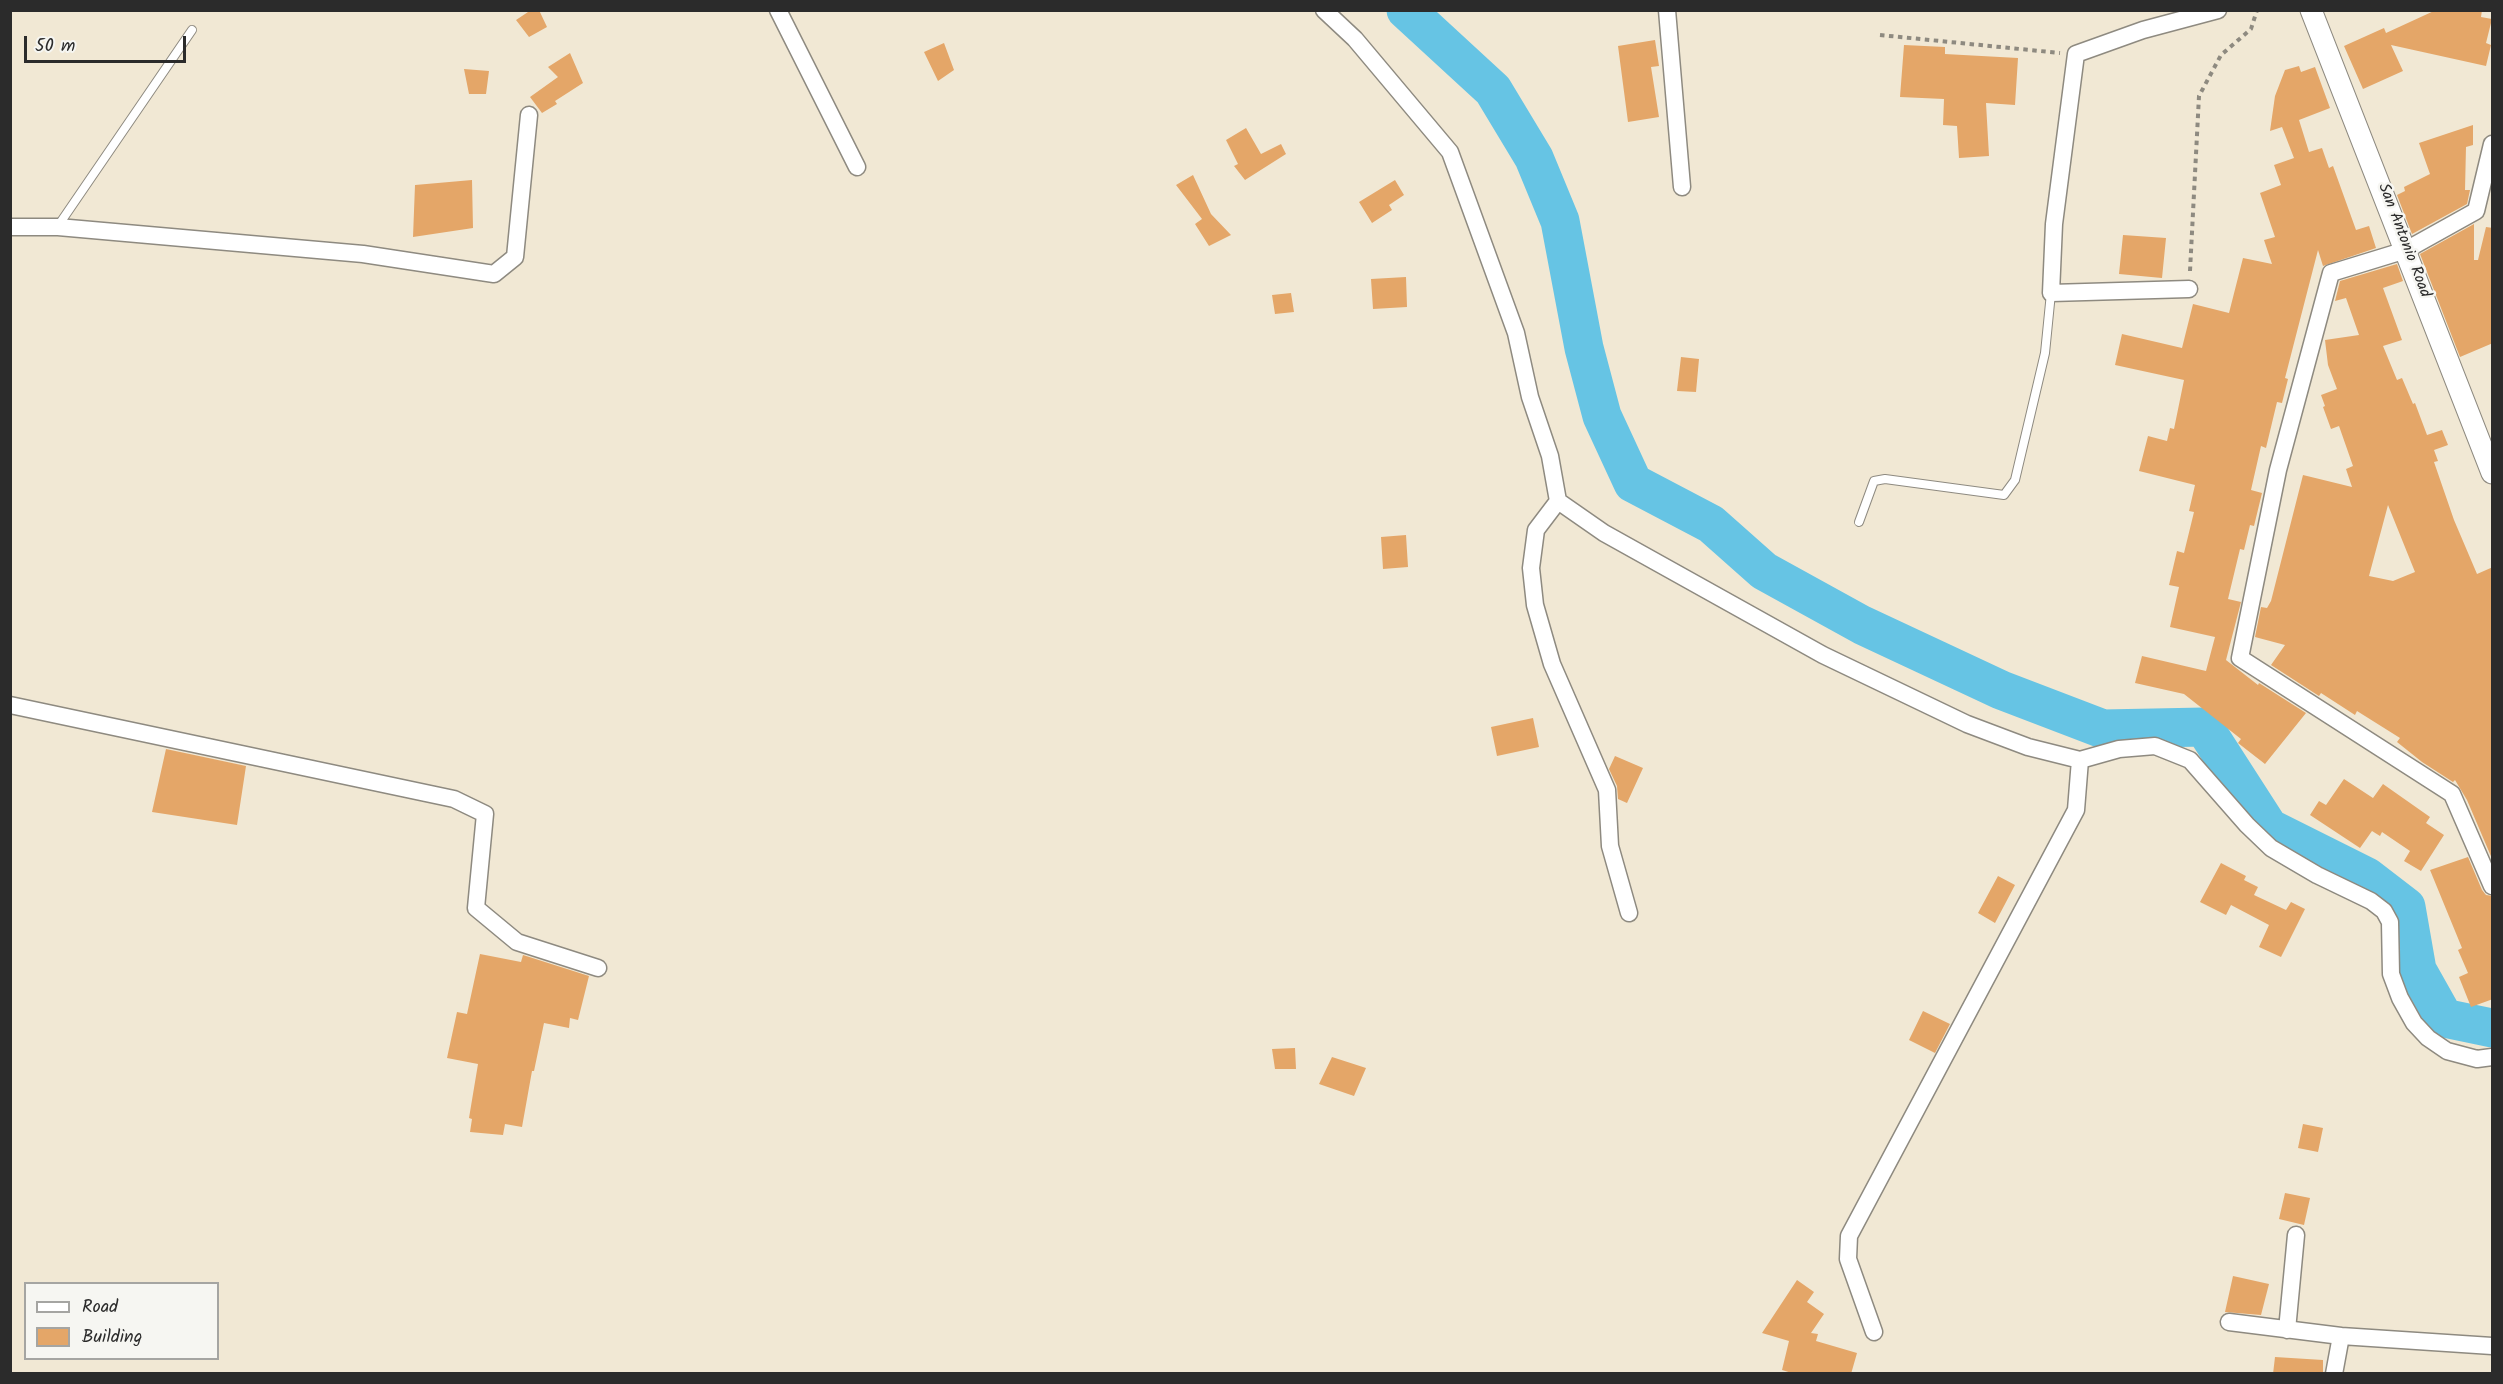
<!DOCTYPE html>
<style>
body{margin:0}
#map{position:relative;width:2503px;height:1384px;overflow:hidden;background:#f1e8d4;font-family:Kalam,sans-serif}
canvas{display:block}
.frame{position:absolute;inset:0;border:12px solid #2b2b2b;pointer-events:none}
.legend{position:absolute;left:24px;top:1282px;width:195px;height:78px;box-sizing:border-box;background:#f6f6f2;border:2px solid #a5a5a2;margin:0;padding:8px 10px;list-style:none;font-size:18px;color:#2b2b2b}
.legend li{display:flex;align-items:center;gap:12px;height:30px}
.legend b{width:30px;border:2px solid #a5a5a2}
.scale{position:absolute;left:24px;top:36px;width:162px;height:27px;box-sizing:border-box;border:3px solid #2b2b2b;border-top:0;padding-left:8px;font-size:18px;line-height:21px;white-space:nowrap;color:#2b2b2b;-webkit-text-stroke:4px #f6f6f2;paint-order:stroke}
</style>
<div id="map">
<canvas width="2503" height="1384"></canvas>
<div class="frame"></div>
<ul class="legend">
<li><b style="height:8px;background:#fff"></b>Road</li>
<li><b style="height:16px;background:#e4a668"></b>Building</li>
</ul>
<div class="scale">50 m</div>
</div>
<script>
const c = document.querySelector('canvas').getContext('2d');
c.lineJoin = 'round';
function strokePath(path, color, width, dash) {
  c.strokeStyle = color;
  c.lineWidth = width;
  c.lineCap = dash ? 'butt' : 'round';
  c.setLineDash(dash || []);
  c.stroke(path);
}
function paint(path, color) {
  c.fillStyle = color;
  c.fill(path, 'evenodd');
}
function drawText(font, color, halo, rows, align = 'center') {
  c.font = font + ' Kalam,sans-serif';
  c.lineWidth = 5;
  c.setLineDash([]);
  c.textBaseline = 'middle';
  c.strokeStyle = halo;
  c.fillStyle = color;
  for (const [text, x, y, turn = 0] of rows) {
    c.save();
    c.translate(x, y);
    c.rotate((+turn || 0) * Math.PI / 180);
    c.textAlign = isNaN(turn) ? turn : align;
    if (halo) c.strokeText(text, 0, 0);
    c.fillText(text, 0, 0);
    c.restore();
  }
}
strokePath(new Path2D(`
 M1406,10L1493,90L1534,158L1560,221L1584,348L1602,416L1633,483L1711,524L1764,571L1862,625L2001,690L2103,729L2204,727L2269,828L2367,877L2406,907L2417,970L2444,1018L2492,1028`), '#66c4e4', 39);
paint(new Path2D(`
 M531,10H539L547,27L529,37L516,20Z
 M2436,10H2482L2481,17L2492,19L2486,43L2491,45L2486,66L2391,45L2403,71L2363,89L2344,46L2384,28L2386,33Z
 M1655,40L1659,66L1651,67L1659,117L1628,122L1618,46Z
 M944,43L954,70L938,81L924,52Z
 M1904,45L1945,47V54L2018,58L2015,105L1986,103L1989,156L1959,158L1957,126L1943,125L1944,99L1900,97Z
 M570,53L583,83L555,101L557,104L542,113L530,97L558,77L548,67Z
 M2299,66L2301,72L2315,67L2330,108L2299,120L2309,152L2322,148L2329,168L2333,166L2356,230L2369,226L2376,248L2323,266L2318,250L2285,378L2288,379L2282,403L2277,402L2266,448L2261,446L2251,490L2262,493L2254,526L2250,525L2244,550L2240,549L2228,599L2241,602L2226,660L2258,685L2259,683L2306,713L2265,764L2238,743L2241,739L2184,694L2135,683L2142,656L2206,671L2215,637L2170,627L2179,587L2169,585L2177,551L2184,553L2194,512L2189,511L2195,485L2139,471L2148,436L2167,441L2170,428L2174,429L2184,380L2115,365L2122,334L2182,348L2193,304L2229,313L2243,258L2272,264L2264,240L2275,237L2260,193L2281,185L2274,165L2294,158L2282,127L2270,131L2275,96L2285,70Z
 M464,69L489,71L486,94H469Z
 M2473,125V145L2466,147L2465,190H2470L2467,204L2412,234L2397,195L2405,191L2404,187L2430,174L2419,143Z
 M1246,128L1261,154L1281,144L1286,154L1245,180L1234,166L1238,164L1226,140Z
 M1193,175L1211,214L1231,235L1209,246L1195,224L1202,219L1176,185Z
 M472,180L473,228L413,237L415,185Z
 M1395,180L1404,195L1389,205L1392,210L1372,223L1359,202Z
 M2474,224V260H2478L2486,227L2493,228V343L2460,357L2420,254Z
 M2123,235L2166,238L2162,278L2119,274Z
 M2397,264L2403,281L2383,288L2402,340L2383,346L2397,380L2402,378L2413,404L2415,403L2427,435L2442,430L2448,445L2434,450L2438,461L2434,462L2454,520L2477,574L2493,567V861L2467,800L2455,780L2453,782L2422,762L2397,742L2400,738L2357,711L2355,715L2321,693L2319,696L2271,665L2285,645L2255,637L2261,607L2267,608L2271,601L2303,475L2352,487L2346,469L2353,466L2339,426L2331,429L2323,407L2325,406L2321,395L2337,389L2328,365L2325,340L2359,335L2346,298L2335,301L2340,281ZM2388,505L2415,572L2393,581L2369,576Z
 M1406,277L1407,307L1373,309L1371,279Z
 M1291,293L1294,312L1275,314L1272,295Z
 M1681,357L1699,359L1696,392L1677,391Z
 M1406,535L1408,567L1383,569L1381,537Z
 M1533,718L1539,747L1497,756L1491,727Z
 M166,749L246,766L237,825L152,812Z
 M1615,756L1643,768L1627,803L1618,799L1617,786L1609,769Z
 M2344,779L2373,798L2383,784L2430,817L2426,823L2444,835L2421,871L2404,861L2410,851L2382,832L2380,836L2372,831L2360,848L2310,815L2319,801L2326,805Z
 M2468,857L2482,890L2486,895L2493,896V999L2471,1007L2459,977L2468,973L2458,950L2462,948L2430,870Z
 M2221,863L2246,876L2244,880L2258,887L2254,895L2286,910L2291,902L2305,909L2281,957L2259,947L2269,925L2231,905L2226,915L2200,902Z
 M1998,876L2015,885L1995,923L1978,913Z
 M480,954L521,962L523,955L589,976L578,1020L570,1018L569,1028L544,1023L534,1071H532L522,1127L505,1124L503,1135L470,1132L472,1119L469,1118L478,1064L447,1058L457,1012L467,1014Z
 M1923,1011L1950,1024L1935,1053L1909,1040Z
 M1295,1048L1296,1069H1275L1272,1049Z
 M1332,1057L1366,1068L1354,1096L1319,1084Z
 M2303,1124L2323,1128L2318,1152L2298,1148Z
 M2285,1193L2310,1198L2304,1225L2279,1219Z
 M2233,1276L2269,1284L2261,1315L2225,1312Z
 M1797,1280L1814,1292L1807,1302L1824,1314L1811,1333L1818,1334L1816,1341L1857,1353L1851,1374H1795L1782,1370L1789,1341L1762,1333Z
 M2275,1357L2323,1360V1374H2273Z`), '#e4a668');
const service = new Path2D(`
 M58,226L192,30
 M1859,522L1874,481L1885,479L2004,495L2015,480L2045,353L2051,293`);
const minor = new Path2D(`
 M778,10L857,167
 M1324,10L1355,39L1450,152L1516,333L1530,397L1550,456L1558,501L1604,533L1823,655L1967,724L2028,747L2080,760L2119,749L2155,746L2190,760L2247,825L2271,848L2317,875L2371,901L2384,911L2390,922L2391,974L2400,998L2414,1023L2428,1038L2447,1051L2477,1059L2492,1057
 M1667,10L1682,187
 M2492,144L2476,211L2406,250L2331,273L2278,470L2240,658L2452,794L2492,886
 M10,227H58L363,254L494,274L515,257L529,115
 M2189,289L2051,293L2054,224L2076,54L2143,30L2218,10
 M1558,501L1536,530L1531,568L1535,605L1552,664L1607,790L1610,846L1629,913
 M10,705L454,799L485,814L476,908L517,942L598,968
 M2229,1322L2341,1336
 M2287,1330L2296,1235
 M1874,1332L1848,1259L1849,1236L2076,810L2080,760
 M2334,1374L2341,1336L2492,1346`);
const tertiary = new Path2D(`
 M2311,10L2492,473`);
strokePath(service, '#8e8a80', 10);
strokePath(minor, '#8e8a80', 19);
strokePath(tertiary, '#8e8a80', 23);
strokePath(new Path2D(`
 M1880,35L2060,53
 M2190,271L2199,96L2221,55L2251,29L2257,10`), '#8e8a80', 4, [4.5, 4.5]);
strokePath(service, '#fff', 8);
strokePath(minor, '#fff', 16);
strokePath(tertiary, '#fff', 21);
drawText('16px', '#2b2b2b', '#f6f6f2', [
 ["San Antonio Road",2403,241,69]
]);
</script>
